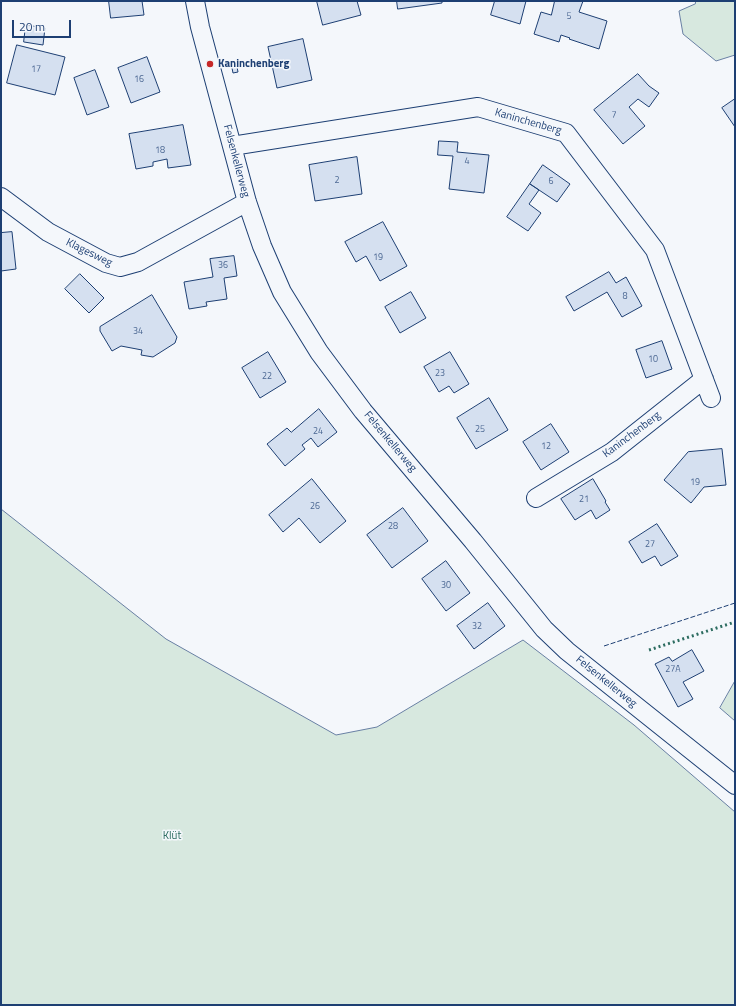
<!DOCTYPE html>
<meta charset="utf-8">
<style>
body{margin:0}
#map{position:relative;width:736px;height:1006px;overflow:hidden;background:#f4f7fb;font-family:"Titillium Web",sans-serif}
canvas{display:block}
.frame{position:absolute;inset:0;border:2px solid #1d3f73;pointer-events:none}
.scale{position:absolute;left:12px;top:20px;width:59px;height:18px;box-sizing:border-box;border:2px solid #1d3f73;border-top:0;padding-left:5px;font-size:12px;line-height:14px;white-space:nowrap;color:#1d3f73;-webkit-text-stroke:3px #f4f7fb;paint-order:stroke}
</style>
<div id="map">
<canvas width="736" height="1006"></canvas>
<div class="frame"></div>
<div class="scale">20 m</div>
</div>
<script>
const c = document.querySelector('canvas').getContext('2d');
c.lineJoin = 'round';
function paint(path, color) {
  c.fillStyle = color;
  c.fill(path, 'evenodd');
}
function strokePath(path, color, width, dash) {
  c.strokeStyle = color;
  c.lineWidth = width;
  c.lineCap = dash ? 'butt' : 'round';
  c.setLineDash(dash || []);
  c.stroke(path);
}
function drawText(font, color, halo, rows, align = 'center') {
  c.font = font + ' "Titillium Web",sans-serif';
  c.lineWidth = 3;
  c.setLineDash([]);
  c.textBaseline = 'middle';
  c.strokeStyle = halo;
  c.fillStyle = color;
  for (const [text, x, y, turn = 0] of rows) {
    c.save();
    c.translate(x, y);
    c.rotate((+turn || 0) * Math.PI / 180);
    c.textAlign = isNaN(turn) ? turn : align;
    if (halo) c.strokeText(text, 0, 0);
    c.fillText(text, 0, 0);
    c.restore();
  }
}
const green = new Path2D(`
 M696,1H735V55L716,61L683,34L679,11L695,4Z
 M1,509L166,639L336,735L377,727L523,640L634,725L735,812V1005H1Z
 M735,681V721L720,708Z`);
paint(green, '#d7e8df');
strokePath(green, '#687fa3', 1);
const building = new Path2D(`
 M109,1H142L144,15L111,18Z
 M317,1H357L361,15L323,25Z
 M397,1H442V3L398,9Z
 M495,1H526L520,24L491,15Z
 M555,1H583L579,12L607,21L599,49L569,39L570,38L561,35L559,42L534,34L541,12L551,15Z
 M26,25L45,28L43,45L24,42Z
 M303,39L312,80L277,88L268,47Z
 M17,45L65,57L55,95L7,83Z
 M147,57L160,92L131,103L118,68Z
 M236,62L238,72L233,73L231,63Z
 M95,70L109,107L87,115L74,78Z
 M638,74L649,86L659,93L649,107L638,99L629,107L645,126L623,144L594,110Z
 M735,99V127L722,108Z
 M183,125L191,165L168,168L167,159L153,162V166L136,169L129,134Z
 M439,141L458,142L457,152L489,155L484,193L449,189L453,156L438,155Z
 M357,157L362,194L315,201L309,165Z
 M543,165L570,184L557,202L530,184Z
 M530,184L539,190L529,204L541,213L528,231L507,217Z
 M383,222L407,266L380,281L366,256L356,262L345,242Z
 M12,232L16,269L1,271V233Z
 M234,256L237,276L224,278L227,299L206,302L207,306L189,309L184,282L213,277L210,259Z
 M609,272L616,283L626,277L642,306L622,317L607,292L574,311L566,297Z
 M80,274L104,298L89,313L65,289Z
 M411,292L426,318L400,333L385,307Z
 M152,295L177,337L175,343L153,357L141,355L142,350L121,346L112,351L100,331V327Z
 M662,341L672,369L646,378L636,350Z
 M268,352L286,382L260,398L242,368Z
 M450,352L469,384L454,393L449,386L439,392L424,367Z
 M489,398L508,430L476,449L457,418Z
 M319,409L337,432L318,447L311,438L302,445L305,449L285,466L267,444L287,428L291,432Z
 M551,424L569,452L541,470L523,442Z
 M722,449L726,485L704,487L691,503L664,480L688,452Z
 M312,479L346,521L320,543L299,518L283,532L269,515Z
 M593,479L606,501L605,502L610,510L596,519L591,510L575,520L561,499Z
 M403,508L428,541L392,568L367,535Z
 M657,524L678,556L661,566L655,556L642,563L629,542Z
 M446,561L470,593L446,611L422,579Z
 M488,603L505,626L474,649L457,626Z
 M692,650L704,671L683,682L693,699L678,707L655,664L669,657L672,661Z`);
paint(building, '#d5e0f0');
strokePath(building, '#1d3f73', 1);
const minor = new Path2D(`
 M195,1L200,27L247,202L262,246L282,292L319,352L363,411L473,541L544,629L567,651L735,785
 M232,146L478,107L566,133L655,250L711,398
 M1,197L48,232L106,263L120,267L138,262L247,202
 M536,498L612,452L704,379`);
strokePath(minor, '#1d3f73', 20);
strokePath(minor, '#f4f7fb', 18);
strokePath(new Path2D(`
 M649,650L735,622`), '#2c6c60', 3, [2, 3]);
strokePath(new Path2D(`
 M604,646L735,603`), '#1d3f73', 1, [5, 2]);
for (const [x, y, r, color] of [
 [210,64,4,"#c62828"]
]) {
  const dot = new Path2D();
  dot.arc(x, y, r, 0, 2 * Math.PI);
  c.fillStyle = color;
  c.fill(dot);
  strokePath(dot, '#f4f7fb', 1.5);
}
drawText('9px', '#4b6792', null, [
 ["5",569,17],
 ["17",36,70],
 ["16",139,80],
 ["7",614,116],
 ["18",160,151],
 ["4",467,162],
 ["2",337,181],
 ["6",551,182],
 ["19",378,258],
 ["36",223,266],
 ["8",625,297],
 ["34",138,332],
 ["10",653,360],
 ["23",440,374],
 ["22",267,377],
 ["25",480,430],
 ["24",318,432],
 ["12",546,447],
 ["19",695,483],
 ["21",584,500],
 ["26",315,507],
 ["28",393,527],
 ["27",650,545],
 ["30",446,586],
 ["32",477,627],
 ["27A",673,670]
]);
drawText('bold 11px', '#1d3f73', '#f4f7fb', [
 ["Kaninchenberg",218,64]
], 'left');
drawText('11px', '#1d3f73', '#f4f7fb', [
 ["Kaninchenberg",528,122,16],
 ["Felsenkellerweg",236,161,75],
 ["Klagesweg",89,253,26],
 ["Kaninchenberg",632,435,-37],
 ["Felsenkellerweg",390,442,50],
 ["Felsenkellerweg",606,682,39]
]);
drawText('11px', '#2c6c60', '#f4f7fb', [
 ["Klüt",172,836]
]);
</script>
